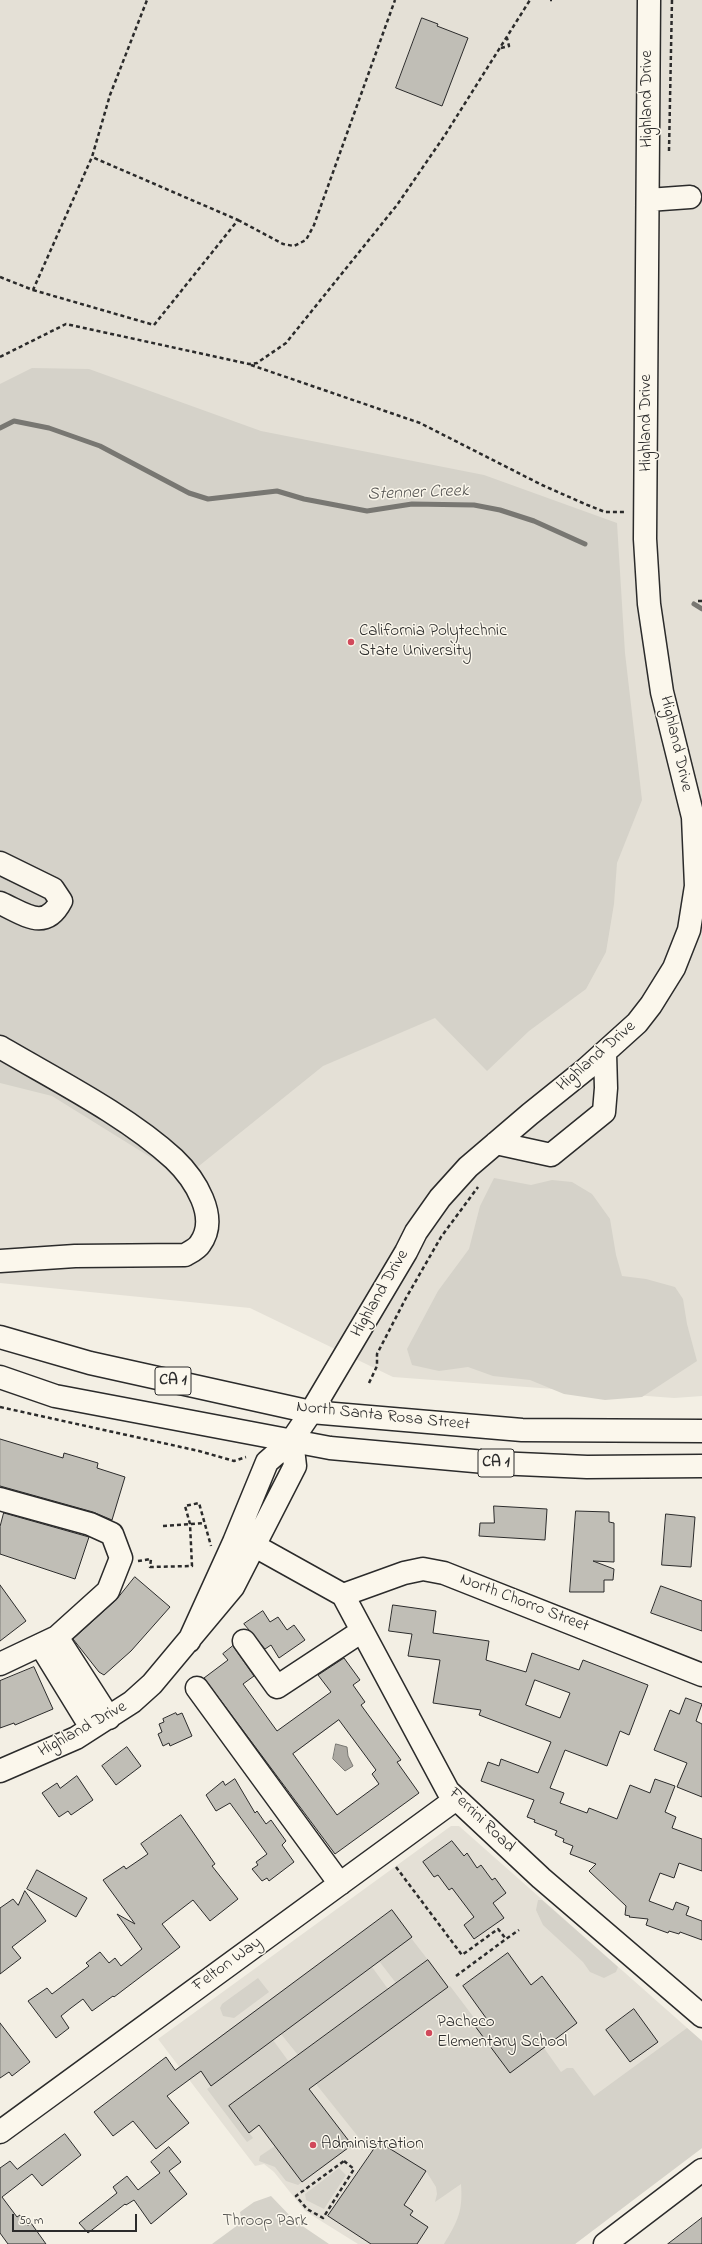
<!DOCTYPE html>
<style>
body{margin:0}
#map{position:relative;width:702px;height:2244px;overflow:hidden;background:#f3efe4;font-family:"Indie Flower",sans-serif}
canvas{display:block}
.scale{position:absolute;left:12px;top:2214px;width:125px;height:18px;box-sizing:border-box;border:2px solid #2b2b2b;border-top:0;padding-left:5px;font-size:12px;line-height:14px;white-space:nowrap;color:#2b2b2b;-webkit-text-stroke:3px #fbf7ec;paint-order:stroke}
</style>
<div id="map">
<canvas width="702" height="2244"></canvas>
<div class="scale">50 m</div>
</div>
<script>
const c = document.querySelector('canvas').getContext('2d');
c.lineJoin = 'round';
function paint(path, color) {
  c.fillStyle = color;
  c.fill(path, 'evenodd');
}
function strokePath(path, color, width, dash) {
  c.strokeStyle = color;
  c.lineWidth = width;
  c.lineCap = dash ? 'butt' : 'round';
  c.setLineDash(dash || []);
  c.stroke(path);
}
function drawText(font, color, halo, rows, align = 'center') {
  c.font = font + ' "Indie Flower",sans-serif';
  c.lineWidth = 3;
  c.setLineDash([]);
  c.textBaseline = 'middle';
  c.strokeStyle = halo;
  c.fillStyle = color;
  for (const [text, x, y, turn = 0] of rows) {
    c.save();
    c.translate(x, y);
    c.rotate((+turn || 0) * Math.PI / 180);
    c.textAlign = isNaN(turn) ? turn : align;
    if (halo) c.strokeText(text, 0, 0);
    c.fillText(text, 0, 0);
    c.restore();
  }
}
paint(new Path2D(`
 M0,0H702V1396L674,1398L393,1377L250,1308L0,1283Z
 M451,1826H459L702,2041V2148L575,2244H358L305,2211L274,2172L264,2164L255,2166L158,2039Z`), '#e4e0d6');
paint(new Path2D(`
 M32,368L89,369L261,431L484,475L617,523L625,653L642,800L617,863L614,904L606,952L586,989L529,1031L487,1071L435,1018L323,1066L184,1178L52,1096L0,1083V384Z
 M494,1178L531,1185L552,1180L572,1182L592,1194L610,1219L616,1255L622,1276L646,1279L675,1287L683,1299L687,1324L697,1361L642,1397L605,1400L564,1394L530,1380L493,1376L468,1367L439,1371L412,1365L407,1349L438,1291L469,1249L480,1206Z
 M538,1900H542L618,1967L616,1972L604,1978L590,1972L583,1962L543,1925L536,1910Z
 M411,1938L428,1960L396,1983L379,1961Z
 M372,1967L388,1989L298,2055L281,2034Z
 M258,1978L269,1992L234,2018L223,2016L220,2008L222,2004Z
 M450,1986L478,2023L475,2026L510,2073L544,2048L561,2072L567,2068H573L594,2096L687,2028L702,2041V2148L575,2244H444C458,2221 463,2211 461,2184L435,2202L437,2194L436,2187L426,2171L390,2149L372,2152L370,2145L360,2139L316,2084Z
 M273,2040L289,2062L229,2106L253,2138L247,2142L207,2089Z
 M275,2146L302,2182L298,2185L286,2181L275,2167L259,2161L260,2156Z
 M339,2168L346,2175L324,2209L306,2200L305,2194Z
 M271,2196L295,2221L329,2244H212L242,2222L240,2212L254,2202Z`), '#d5d2c9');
const water = new Path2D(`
 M336,1744L347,1747L348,1756L353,1766L345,1771L333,1759Z`);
paint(water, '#aca9a2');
strokePath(water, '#787772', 1);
strokePath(new Path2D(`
 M0,428L14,421L49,428L100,446L189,493L208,499L277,491L304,499L367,511L412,504L474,505L500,510L534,521L585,544
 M694,604L702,609`), '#787772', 5);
const building = new Path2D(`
 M422,18L438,24L437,26L468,38L442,106L396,88Z
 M0,1439L63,1458L64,1453L98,1463L97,1468L125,1477L112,1520L93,1512L0,1486Z
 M494,1506L547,1509L545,1540L479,1536L480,1523H494Z
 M576,1511L609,1512V1522L614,1523V1562L593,1561L614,1569L613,1580H604V1592H570Z
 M4,1513L89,1537L75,1579L0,1554V1527Z
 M666,1514L695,1517L691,1567L662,1565Z
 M135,1577L170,1607L131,1651L104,1675L99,1672L73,1639L116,1600Z
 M0,1585L26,1621L0,1641Z
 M661,1586L702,1601V1631L651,1613Z
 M393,1605L436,1611L433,1633L489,1641L486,1660L526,1672L532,1653L579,1670L583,1660L648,1685L629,1735L620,1731L607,1766L565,1750L550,1788L564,1793L560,1803L587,1813L589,1808L617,1819L630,1785L650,1793L655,1779L675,1786L665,1812L676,1817L672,1828L702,1839V1871L679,1863L674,1878L660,1873L649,1901L673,1910L676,1902L689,1907L686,1915L702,1921V1940L680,1932L679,1934L669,1931L668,1933L646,1925L648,1919L629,1917L630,1916L625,1915L626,1906L589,1871L596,1864L570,1854L573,1846L563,1842L564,1839L555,1835L557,1831L534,1822L535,1820L527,1817L534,1800L481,1781L488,1762L499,1766L501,1759L538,1773L551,1742L479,1715L481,1710L433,1703L440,1660L408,1656L412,1634L389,1631ZM535,1680L570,1693L560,1718L526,1705Z
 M263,1611L270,1622L278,1617L287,1630L294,1625L305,1640L279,1658L271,1645L265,1649L244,1624Z
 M233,1646L254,1676L243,1684L277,1731L331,1692L318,1675L344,1658L360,1680L353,1685L365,1702L361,1705L401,1760L397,1762L419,1793L335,1854L204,1678L228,1660L223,1654ZM339,1720L376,1770L372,1774L379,1784L337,1815L293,1754Z
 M34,1667L53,1709L15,1725L14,1723L0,1728V1681Z
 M686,1698L702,1704L696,1721L702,1724V1797L677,1787L687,1763L654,1750L670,1710L679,1714Z
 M176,1713L177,1715L182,1713L192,1736L170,1746L169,1743L163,1746L158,1734L162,1732L159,1724L164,1722L163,1719Z
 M127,1747L141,1766L116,1785L102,1766Z
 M77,1776L93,1800L71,1815L68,1811L59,1817L42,1793L57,1783L60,1788Z
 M235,1779L255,1813L257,1811L266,1824L271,1820L286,1841L282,1845L294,1862L269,1881L267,1878L262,1881L252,1869L258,1865L256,1862L267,1854L230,1803L216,1811L206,1795L223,1781L225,1785Z
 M181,1815L215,1864L212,1866L238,1899L210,1921L193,1900L162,1924L180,1947L114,1997L113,1996L92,2011L83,1999L71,2008L61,2016L69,2028L56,2038L28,2001L47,1988L52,1994L89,1966L86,1963L100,1952L109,1963L115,1958L121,1966L142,1949L117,1914L135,1924L103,1880L124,1866L126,1869L148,1854L141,1844Z
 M452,1841L464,1856L467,1853L477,1868L481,1865L492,1880L495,1878L506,1893L493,1903L504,1918L474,1939L464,1925L474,1917L452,1888L449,1890L438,1875L434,1877L423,1862Z
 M37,1870L87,1898L76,1917L27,1889Z
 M25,1891L46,1921L12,1947L21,1958L0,1974V1908L13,1899L18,1905Z
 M392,1910L412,1937L211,2086L201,2071L167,2096L189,2123L156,2149L133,2121L113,2136L94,2112L166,2057L175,2070Z
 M508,1953L531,1985L542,1976L577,2023L510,2073L475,2026L486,2018L463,1986Z
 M428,1960L448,1987L309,2089L352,2145L302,2182L259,2125L249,2133L229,2106Z
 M634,2009L658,2042L630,2062L606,2030Z
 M0,2023L30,2062L12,2076L9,2072L0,2078Z
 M65,2134L81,2155L42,2186L32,2174L2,2197L17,2217L20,2215L28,2226L31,2223L46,2244H8L0,2233V2168L10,2161L17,2169Z
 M379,2142L426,2171L404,2205L413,2211L410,2215L428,2227L417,2244H371L328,2216Z
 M169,2147L181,2162L169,2171L187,2194L151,2224L134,2200L126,2205L125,2204L88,2233L79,2223L117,2193L113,2187L127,2176L138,2190L160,2173L151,2162Z
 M702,2218V2244H668Z`);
paint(building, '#c0beb6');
strokePath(building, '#2b2b2b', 1);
const minor = new Path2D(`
 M648,200L690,197
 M0,863L53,889L61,901C45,932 25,914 0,903
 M0,1047C56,1080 126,1115 174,1159C194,1178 220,1217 200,1244C197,1249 190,1252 185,1255L75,1256L0,1261
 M496,1143L551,1155L604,1112L606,1088L605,1053
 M0,1499L90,1524L112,1534L121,1558L108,1591L57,1637L0,1664
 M255,1546L343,1595L448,1791L541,1878L702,2016
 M343,1595L404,1573L423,1569L444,1573L702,1675
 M57,1637L109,1718
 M189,1641L234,1542L267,1462L292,1440L311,1412L406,1252L416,1232L440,1198L468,1167L530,1114L586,1069L637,1023L651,1005L674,968L689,930L696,886L693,817L662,692L649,604L645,539L649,0
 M244,1641L277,1687L362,1631
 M41,1646L87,1721L93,1727
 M197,1688L340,1884
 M0,1771L76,1738L132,1702L152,1684L233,1587L295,1466L292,1440
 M0,2132L456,1799
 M605,2244L702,2170`);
const highway = new Path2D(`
 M0,1337L90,1363L311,1412L522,1430L702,1431
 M0,1377L55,1396L330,1448L496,1463L587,1467L702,1466`);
strokePath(minor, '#2b2b2b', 25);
strokePath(highway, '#2b2b2b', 25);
strokePath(new Path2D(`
 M550,0H552
 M501,48L509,46L507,38
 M669,151L672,0
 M238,220L283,244L294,246L306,240L314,225L395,0
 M0,277L33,290L92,157L110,95L147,0
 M33,290L154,325L238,220L92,157
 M0,357L66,324L249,364L257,363L286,343L397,205L445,135L530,0
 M251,365L420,423L542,485L585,504L605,512H626
 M698,601H702
 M369,1383L377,1366V1354L406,1298L441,1237L478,1187
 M0,1407L199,1451L234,1461L246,1457
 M163,1526L205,1523
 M138,1561L151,1559L150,1567L192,1566L190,1524L185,1506L199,1503L211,1546
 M396,1867L462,1955L498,1929L506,1939L519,1930
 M456,1976L506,1939
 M344,2161L354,2169L323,2218L307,2209L296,2196Z`), '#2b2b2b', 2.5, [4, 3]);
strokePath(minor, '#fbf7ec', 22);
strokePath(highway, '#fbf7ec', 22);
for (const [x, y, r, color] of [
 [351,642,4,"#d1495b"],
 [429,2033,4,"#d1495b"],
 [313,2145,4,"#d1495b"]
]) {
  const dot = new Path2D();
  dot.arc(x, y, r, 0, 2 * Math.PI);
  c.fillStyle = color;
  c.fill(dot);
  strokePath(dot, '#fbf7ec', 1.5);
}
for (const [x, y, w] of [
 [173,1381,36],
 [496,1463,36]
]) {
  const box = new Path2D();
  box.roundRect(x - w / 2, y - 14, w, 28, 3);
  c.fillStyle = '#fbf7ec';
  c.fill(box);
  strokePath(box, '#2b2b2b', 1);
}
drawText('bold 16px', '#2b2b2b', null, [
 ["CA 1",173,1381],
 ["CA 1",496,1463]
]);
drawText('17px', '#2b2b2b', '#fbf7ec', [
 ["Highland Drive",648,99,-90],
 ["Highland Drive",647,423,-90],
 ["Highland Drive",675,744,77],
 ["Highland Drive",597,1057,-41],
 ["Highland Drive",381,1294,-60],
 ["North Santa Rosa Street",383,1417,6],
 ["North Chorro Street",524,1604,21],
 ["Highland Drive",83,1730,-29],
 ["Ferrini Road",481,1821,44],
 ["Felton Way",228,1965,-36]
]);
drawText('17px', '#2b2b2b', '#fbf7ec', [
 ["California Polytechnic",359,632],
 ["State University",359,652],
 ["Pacheco",437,2023],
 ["Elementary School",437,2043],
 ["Administration",321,2145]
], 'left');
drawText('17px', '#565552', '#fbf7ec', [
 ["Throop Park",265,2222]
]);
drawText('italic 18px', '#585755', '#fbf7ec', [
 ["Stenner Creek",418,494,-2]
]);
</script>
